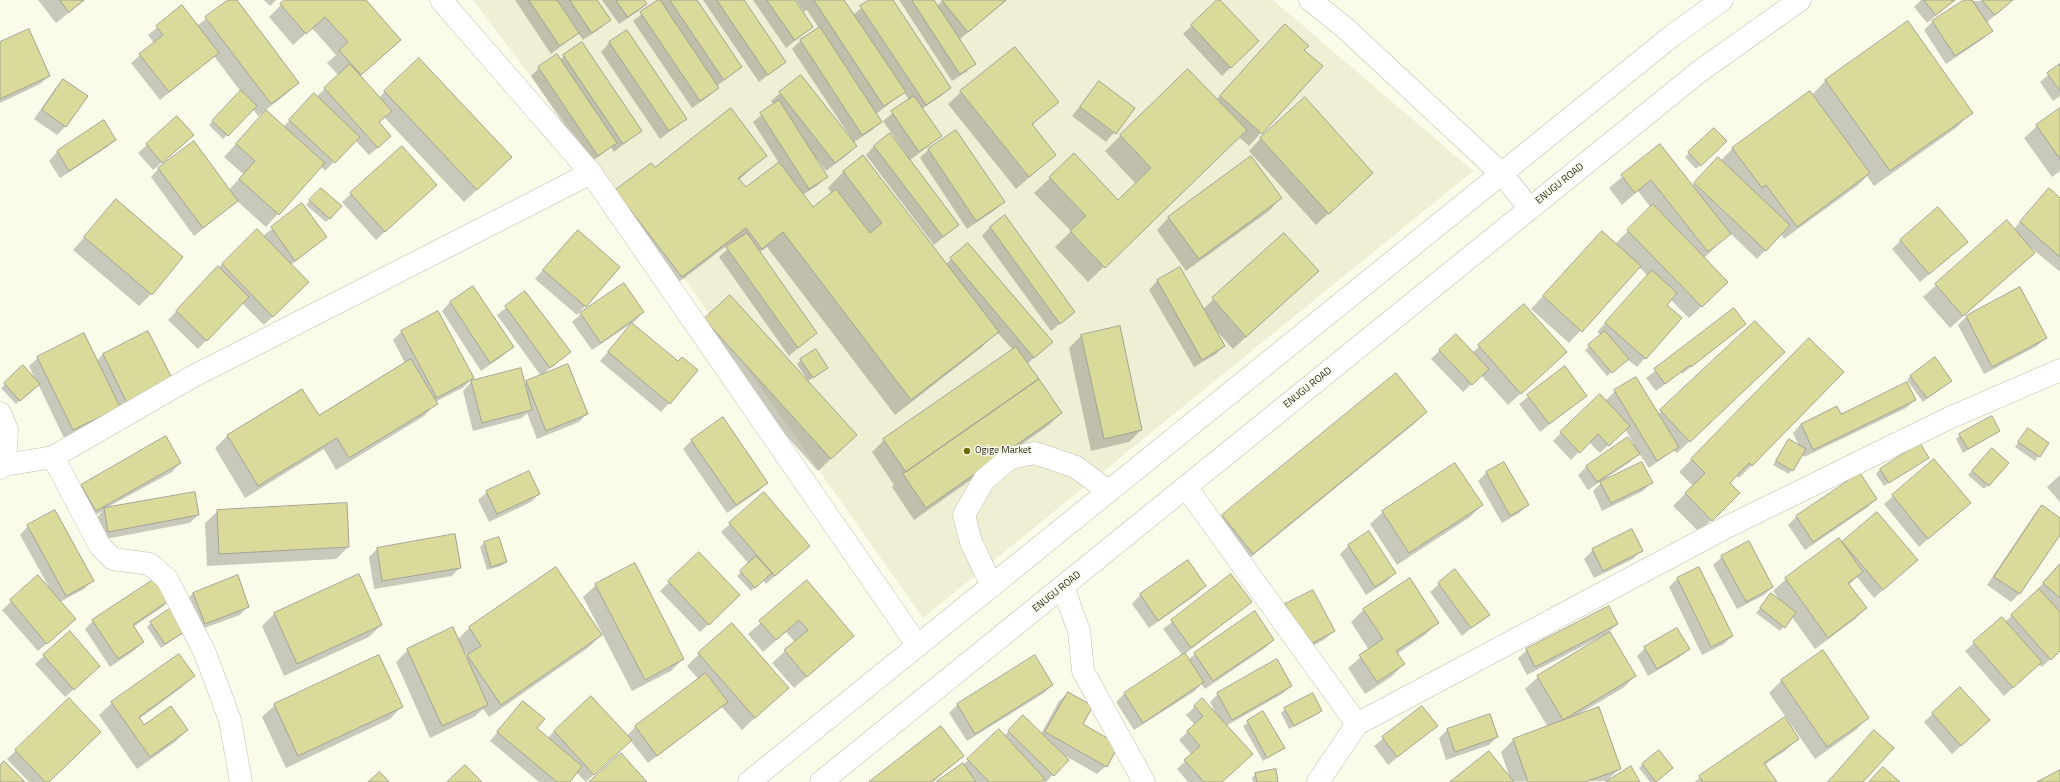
<!DOCTYPE html>
<style>
body{margin:0}
canvas{display:block;background:#fbfbea}
</style>
<canvas width="2060" height="782"></canvas>
<script>
const c = document.querySelector('canvas').getContext('2d');
c.lineJoin = 'round';
function paint(path, color) {
  c.fillStyle = color;
  c.fill(path, 'evenodd');
}
function strokePath(path, color, width, dash) {
  c.strokeStyle = color;
  c.lineWidth = width;
  c.lineCap = dash ? 'butt' : 'round';
  c.setLineDash(dash || []);
  c.stroke(path);
}
function drawText(font, color, halo, rows, align = 'center') {
  c.font = font + ' "Titillium Web",sans-serif';
  c.lineWidth = 3;
  c.setLineDash([]);
  c.textBaseline = 'middle';
  c.strokeStyle = halo;
  c.fillStyle = color;
  for (const [text, x, y, turn = 0] of rows) {
    c.save();
    c.translate(x, y);
    c.rotate((+turn || 0) * Math.PI / 180);
    c.textAlign = isNaN(turn) ? turn : align;
    if (halo) c.strokeText(text, 0, 0);
    c.fillText(text, 0, 0);
    c.restore();
  }
}
paint(new Path2D(`
 M473,0H1273L1473,171L923,618L688,284Z`), '#efefd6');
paint(new Path2D(`
 M38,0H85L56,23Z
 M229,0H236L298,83L285,95L258,116L253,109L223,139L209,125L241,92L214,56L160,100L131,63L154,43L148,35L182,7L197,26Z
 M264,0H276L270,6Z
 M286,0H365L400,40L360,76L379,98L385,91L498,170L464,202L384,117L378,123L381,145L369,155L355,140L325,171L321,166L266,227L237,201L194,236L151,177L159,168L229,190L243,174L224,157L254,124L283,127L306,103L316,97L339,76L327,63L336,55L312,28L293,45L269,17Z
 M515,0H596L609,20L601,28L583,40L578,33L551,54Z
 M602,0H643L645,4L637,12L619,24Z
 M656,0H696L741,67L717,86L718,88L709,96L692,108L633,21L657,2Z
 M703,0H743L785,62L759,82Z
 M753,0H793L812,27L786,48Z
 M796,0H843L853,15L871,0H892L950,88L941,96L922,109L941,136L909,161L958,225L934,245L866,155L874,146L907,155L883,121L909,100L904,92L876,114L881,121L872,130L853,143L856,146L847,155L826,171L818,160L817,161L827,176L818,185L803,195L813,208L832,194L828,188L843,172L863,157L946,264L951,259L1052,342L1027,364L1061,413L1049,425L914,520L892,487L894,485L872,452L884,440L1013,350L997,332L982,347L895,415L767,247L759,253L816,333L789,356L719,257L732,245L730,243L666,292L601,207L616,191L655,168L766,155L739,180L746,188L779,163L753,122L774,105L771,101L780,93L848,136L849,135L792,49L801,40L819,28L807,10L804,12Z
 M899,0H933L937,6L943,0H1007L959,40L974,64L966,72L952,81Z
 M1219,0L1258,41L1222,76L1183,34Z
 M1921,0H1955L1927,23L1914,7Z
 M1966,0L1972,1L2013,0L1986,23L1991,31L1983,39L1946,64L1924,30L1932,22Z
 M1285,25L1303,50L1321,66L1249,146L1239,137L1088,282L1055,247L1071,231L1034,193L1050,178L1118,201L1136,184L1105,151L1121,135L1216,100Z
 M627,32L686,119L660,139L601,52L609,43Z
 M0,43L49,76L40,84L0,103Z
 M1014,48L1057,102L1031,126L1055,155L1016,189L948,104L961,92Z
 M564,56L640,131L614,152L611,147L590,163L531,76L539,68L560,60Z
 M2060,65V96L2053,101L2040,82Z
 M1826,80L1971,113L1956,128L1874,186L1867,176L1857,186L1784,239L1781,234L1757,259L1730,233L1704,258L1715,294L1689,318L1671,300L1666,305L1681,318L1637,367L1627,359L1607,376L1585,350L1601,335L1597,332L1648,276L1639,267L1569,343L1531,309L1602,232L1615,244L1651,208L1638,191L1622,205L1609,188L1660,145L1692,186L1718,159L1720,161L1733,148L1812,95Z
 M63,81L86,97L65,127L57,135L34,119L55,89Z
 M1099,83L1134,108L1106,142L1072,116Z
 M2060,109V171L2052,177L2024,138L2037,126Z
 M177,118L184,143L153,170L138,153Z
 M103,122L115,140L106,148L60,178L49,161L57,152Z
 M1714,129L1726,141L1696,169L1685,157Z
 M956,131L1003,202L995,210L967,229L920,158L928,150Z
 M1261,138L1359,185L1316,225L1249,151Z
 M402,147L427,193L376,240L342,202Z
 M2049,189L2060,199V270L2059,271L2030,247L2021,265L1950,328L1923,297L2006,222L2013,230Z
 M317,193L340,206L326,222L306,205Z
 M1281,198L1269,211L1186,271L1157,230L1169,217Z
 M116,201L151,294L139,306L73,250Z
 M302,205L326,237L291,265L307,282L264,325L242,303L198,349L168,320L210,276L257,230L263,236Z
 M990,227L1074,312L1051,331L982,236Z
 M1284,234L1318,271L1233,349L1214,328L1224,346L1216,354L1194,367L1149,290L1157,281L1179,268L1203,309Z
 M569,240L585,306L577,315L535,279Z
 M1901,240L1958,250L1920,282L1892,249Z
 M525,292L569,352L543,374L587,414L579,422L537,439L527,413L522,418L473,431L463,391L471,382L524,384L541,376L497,315Z
 M450,302L512,347L504,355L481,371L442,311Z
 M1524,305L1553,364L1508,405L1481,375L1463,392L1431,359L1440,350L1472,353Z
 M1734,309L1745,324L1682,374L1681,372L1656,391L1646,378Z
 M643,312L635,321L592,350L572,322L581,314Z
 M1967,316L2045,338L2037,346L1984,374L1958,325Z
 M705,320L856,435L818,471L693,332Z
 M1755,322L1771,365L1677,453L1674,450L1649,468L1639,453L1630,462L1588,490L1578,475L1587,466L1634,444L1625,429L1600,453L1589,442L1571,460L1553,441L1561,433L1605,401L1615,391L1658,414Z
 M632,324L678,362L669,403L661,412L600,361Z
 M1119,327L1141,430L1129,442L1091,451L1069,348L1081,336Z
 M401,332L472,378L464,387L435,402L436,403L424,416L336,470L324,449L245,498L215,448L227,436L302,390L318,417L405,363L393,340Z
 M1797,351L1843,372L1739,478L1736,475L1728,483L1739,493L1699,532L1673,506L1693,486L1679,472Z
 M103,354L172,381L64,438L38,384L16,404L1,388L23,367L36,381L29,366L38,358L97,361Z
 M801,360L823,371L808,381L797,364Z
 M1565,368L1585,396L1540,432L1519,404Z
 M1396,375L1426,412L1414,424L1240,566L1210,528L1222,516Z
 M1911,376L1946,384L1923,402L1907,380Z
 M1915,400L1906,408L1804,457L1803,454L1789,474L1773,465L1789,440L1799,446L1793,433L1801,424L1837,407L1840,415Z
 M723,418L767,482L759,491L727,513L683,449L691,441Z
 M2028,429L2048,443L2035,461L2015,447Z
 M1999,431L1963,453L1956,439L1960,435Z
 M1988,453V485L1984,489L1968,475Z
 M1927,458L1884,486L1876,474L1880,469Z
 M1934,461L1969,503L1919,547L1884,504Z
 M180,463L172,472L106,508L198,515L190,523L100,540L96,518L103,511L88,519L73,494L81,485Z
 M1504,463L1528,505L1519,513L1502,523L1478,481L1486,473Z
 M2060,475V502L2047,487Z
 M1652,482L1643,491L1602,511L1593,491L1601,483Z
 M487,492L539,494L531,502L489,522L478,500Z
 M1876,499L1868,507L1805,550L1788,525L1796,517Z
 M1482,505L1470,517L1397,565L1370,524L1383,512Z
 M2042,507L2060,519V533L2019,594L2011,602L1987,585L2034,515Z
 M218,511L348,547L336,559L207,566L205,523Z
 M1877,514L1917,560L1874,598L1857,577L1849,585L1866,608L1854,620L1815,649L1792,617L1780,631L1756,613L1768,598L1779,599L1773,591L1786,579L1839,540L1842,544Z
 M730,524L800,554L766,584L763,580L751,591L737,576L749,564L721,532Z
 M28,526L93,580L84,589L60,602L66,627L38,651L2,610L38,577L49,587L20,535Z
 M498,538L506,562L501,566L487,570L480,547L484,543Z
 M1349,545L1395,573L1386,582L1366,595L1340,554Z
 M377,549L460,567L452,576L374,589L369,557Z
 M1593,550H1641L1633,559L1594,578L1584,559Z
 M699,553L731,603L700,632L660,591Z
 M1722,557L1772,587L1764,595L1737,609L1713,565Z
 M1188,562L1205,586L1196,595L1149,628L1132,604L1140,595Z
 M2060,564V650L2042,667L2038,664L2004,696L1965,651L2002,618L2005,622L2037,593L2035,592Z
 M634,565L683,659L671,671L632,691L583,597L596,585Z
 M555,568L601,635L589,647L489,717L483,709L474,717L430,738L396,662L408,650L457,640L469,628ZM462,648L468,656L466,658Z
 M1699,568L1732,636L1724,644L1702,655L1669,587L1677,579Z
 M1455,570L1488,614L1462,636L1430,592Z
 M358,575L381,625L369,637L284,676L262,626L274,614Z
 M1231,576L1251,602L1185,654L1188,660L1195,654L1273,640L1265,648L1205,689L1201,684L1195,691L1134,730L1116,702L1124,694L1183,656L1163,629Z
 M1410,580L1437,623L1425,635L1397,654L1404,664L1391,677L1365,694L1348,668L1369,650L1351,622L1363,610Z
 M807,582L853,636L794,688L772,663L795,642L786,632L763,652L748,634Z
 M193,593L248,606L240,615L196,631L185,602Z
 M172,597L164,606L133,627L143,642L135,650L110,667L85,629L93,621Z
 M1286,605L1334,631L1325,639L1299,654L1277,614Z
 M151,623L183,633L161,648L147,627Z
 M1617,624L1609,632L1635,676L1623,688L1579,714L1620,768L1607,781L1452,782L1510,778L1501,752L1513,740L1548,727L1525,689L1538,677L1609,634L1608,633L1527,675L1518,658L1527,650Z
 M70,633L91,674L65,697L35,664Z
 M1645,648L1689,649L1680,657L1648,676L1637,656Z
 M1823,652L1868,717L1856,730L1815,759L1769,693L1781,681Z
 M699,654L787,688L742,730L722,707L648,763L630,740L586,782L576,772L568,782H539L490,741L523,702L536,728L548,738L554,731L627,736L635,727L699,680L687,666Z
 M179,655L194,676L181,688L139,719L144,727L187,730L175,742L137,769L99,715L112,703Z
 M1052,685L1044,693L967,741L949,713L958,704Z
 M1291,686L1282,694L1226,726L1222,782H1188L1177,769L1192,755L1179,740L1195,725L1186,715L1202,700L1216,714L1210,702L1218,694Z
 M1960,688L1980,729L1952,754L1924,722Z
 M1068,693L1082,724L1106,766L1097,774L1062,754L1067,760L1046,782L1042,781L1040,782H937L963,765L999,731L1004,736L1023,717L1041,734L1059,701Z
 M69,700L48,782H29L7,759Z
 M275,705L402,706L390,719L286,768L262,717Z
 M1422,707L1436,726L1388,765L1374,746Z
 M1285,709L1320,711L1316,715L1289,729L1281,713Z
 M1263,712L1283,748L1263,761L1243,726Z
 M1490,715L1497,737L1489,745L1446,760L1439,738L1447,730Z
 M1784,719L1798,739L1785,751L1764,765L1776,782H1694Z
 M963,756L933,782H871Z
 M1643,764L1668,772L1655,782H1650L1639,768Z
 M1256,774L1277,782H1253L1252,778Z`), '#0003');
const building = new Path2D(`
 M60,0H84L69,12Z
 M228,0H237L299,83L271,104L205,17Z
 M285,0H366L401,40L361,75L339,50L348,42L325,17L306,34L280,4Z
 M529,0H557L579,33L560,46Z
 M570,0H597L611,20L592,33Z
 M616,0H644L647,4L628,17Z
 M658,0H660L719,88L700,101L640,12Z
 M670,0H697L742,67L724,80Z
 M717,0H744L786,62L768,75Z
 M767,0H795L813,27L795,40Z
 M814,0H844L906,92L884,106Z
 M869,0H893L951,88L926,105L860,6Z
 M912,0H934L976,64L960,74Z
 M942,0H1006L968,32Z
 M1217,0H1220L1259,41L1231,68L1191,25Z
 M1924,0H1955L1936,15Z
 M1964,0H1972L1993,31L1955,56L1932,21Z
 M1982,0H2013L1995,15Z
 M182,5L219,53L169,92L139,54L163,35L156,26Z
 M1908,21L1973,113L1890,171L1825,80Z
 M1285,24L1309,46L1304,50L1323,66L1262,134L1220,96Z
 M820,27L882,122L862,135L800,40Z
 M29,29L50,76L0,99V42Z
 M627,30L687,119L669,131L609,42Z
 M582,42L642,131L623,144L563,55Z
 M1015,47L1059,102L1032,124L1056,155L1029,177L960,91Z
 M557,54L617,143L598,156L538,67Z
 M419,58L512,157L477,190L384,91Z
 M350,64L392,111L379,122L391,136L378,148L324,88Z
 M2060,64V91L2047,73Z
 M1188,69L1247,130L1105,268L1070,231L1086,216L1049,177L1074,153L1118,200L1151,168L1120,135Z
 M801,75L857,146L835,163L779,92Z
 M63,79L88,96L66,127L42,110Z
 M1099,81L1135,108L1116,134L1080,107Z
 M241,90L257,106L228,136L212,121Z
 M1810,91L1870,173L1797,227L1766,185L1762,188L1732,148Z
 M314,93L360,137L335,163L289,120Z
 M914,96L942,136L919,152L891,111Z
 M1305,97L1373,173L1329,214L1260,138Z
 M779,100L828,177L809,189L760,113Z
 M731,108L767,156L738,178L746,187L779,162L813,207L836,189L870,233L882,223L843,171L863,155L999,332L911,400L783,232L762,249L746,228L682,277L615,190L651,163L655,167Z
 M2060,108V159L2036,125Z
 M266,110L325,163L279,215L239,179L255,161L236,144Z
 M177,116L194,135L162,163L146,144Z
 M104,120L116,140L69,171L57,151Z
 M1714,128L1727,141L1701,166L1688,152Z
 M956,130L1005,202L976,221L928,149Z
 M890,133L959,225L943,237L874,146Z
 M194,141L238,201L203,228L158,168Z
 M1660,144L1731,234L1708,252L1651,180L1635,193L1621,175Z
 M402,146L437,185L385,232L350,193Z
 M1251,156L1282,198L1199,259L1168,217Z
 M1718,157L1790,225L1766,251L1694,183Z
 M321,188L342,206L330,219L309,200Z
 M2049,188L2060,198V257L2020,222Z
 M116,199L183,257L152,295L84,237Z
 M302,203L327,237L295,261L271,227Z
 M1653,204L1728,282L1702,307L1627,230Z
 M1938,207L1968,242L1929,274L1900,240Z
 M1005,215L1075,312L1060,324L990,227Z
 M2007,220L2035,253L1963,316L1935,284Z
 M257,229L309,282L273,317L222,264Z
 M578,230L620,267L586,307L543,270Z
 M1602,231L1641,266L1582,332L1543,296Z
 M747,233L817,333L798,348L726,247Z
 M1284,233L1319,271L1246,337L1212,298Z
 M968,243L1053,342L1034,358L950,258Z
 M218,266L249,297L207,341L176,311Z
 M1180,267L1225,346L1202,360L1157,280Z
 M1652,270L1677,293L1667,305L1682,318L1646,359L1605,323Z
 M624,283L644,312L601,343L580,313Z
 M473,286L514,347L490,363L450,302Z
 M2020,287L2047,338L1992,367L1966,316Z
 M525,291L571,352L550,368L505,306Z
 M730,295L857,435L831,459L704,319Z
 M1524,304L1567,352L1521,394L1478,345Z
 M1734,308L1746,324L1691,367L1690,365L1665,384L1654,369Z
 M438,311L474,378L437,398L401,331Z
 M1755,321L1785,352L1690,442L1660,410Z
 M632,323L678,361L682,357L698,370L670,404L608,352Z
 M1120,326L1142,430L1104,439L1081,335Z
 M148,331L174,382L128,405L103,354Z
 M1605,331L1629,359L1612,373L1588,345Z
 M84,333L120,407L73,430L37,357Z
 M1456,334L1489,369L1472,385L1439,350Z
 M1809,338L1844,372L1752,466L1749,463L1730,483L1740,493L1712,521L1685,493L1705,473L1691,459Z
 M1016,347L1039,379L906,472L883,439Z
 M816,349L828,368L813,378L800,359Z
 M1935,357L1952,381L1927,398L1910,376Z
 M411,359L438,404L349,458L337,438L258,486L227,435L302,389L319,415Z
 M568,364L588,414L546,431L526,381Z
 M23,365L40,384L20,401L4,383Z
 M1565,366L1587,396L1549,424L1527,395Z
 M521,368L532,410L482,423L471,381Z
 M1396,373L1427,412L1253,554L1222,515Z
 M1636,377L1679,447L1657,461L1614,390Z
 M1039,379L1062,413L926,508L903,474Z
 M1907,382L1916,400L1813,450L1801,424L1837,406L1841,414Z
 M1600,394L1630,426L1609,446L1598,434L1580,453L1560,432Z
 M1992,416L2000,431L1968,449L1959,434Z
 M723,417L768,483L736,505L691,440Z
 M2028,428L2049,443L2040,457L2018,442Z
 M166,436L181,463L96,511L81,485Z
 M1628,437L1640,454L1597,482L1586,466Z
 M1789,439L1806,449L1793,471L1776,461Z
 M1920,443L1929,458L1889,483L1880,469Z
 M1992,448L2009,463L1989,486L1972,471Z
 M1934,459L1971,503L1928,539L1892,495Z
 M1504,462L1529,505L1510,516L1486,472Z
 M1642,462L1653,483L1611,503L1600,482Z
 M1455,463L1483,505L1409,553L1382,511Z
 M529,471L540,494L497,514L486,491Z
 M1860,473L1877,499L1813,542L1796,516Z
 M195,492L199,515L108,532L104,508Z
 M764,492L810,546L775,576L729,523Z
 M347,503L349,547L219,554L217,510Z
 M2042,505L2060,518V535L2020,594L1994,577Z
 M55,510L94,581L66,596L27,525Z
 M1877,512L1918,560L1883,590L1842,542Z
 M1632,529L1643,551L1603,571L1592,549Z
 M1369,531L1396,573L1375,587L1348,545Z
 M455,534L461,568L382,581L377,548Z
 M499,537L507,562L491,567L484,542Z
 M1839,538L1863,572L1848,583L1867,608L1828,638L1785,578Z
 M1749,541L1773,587L1746,602L1721,556Z
 M699,552L740,595L709,625L668,581Z
 M756,556L772,573L755,588L740,571Z
 M1188,560L1206,586L1158,621L1140,594Z
 M635,563L684,659L645,680L595,584Z
 M2060,564V598L2043,583Z
 M556,567L602,635L501,705L467,655L481,646L469,627Z
 M1699,567L1733,636L1711,647L1677,578Z
 M1455,569L1490,615L1471,628L1438,583Z
 M359,574L382,625L297,664L274,613Z
 M1231,574L1252,602L1191,648L1171,620Z
 M38,575L76,619L47,644L10,600Z
 M238,575L249,607L205,624L193,593Z
 M159,576L174,597L133,625L144,642L118,659L92,620Z
 M1410,578L1439,623L1396,651L1405,664L1377,682L1359,655L1383,639L1363,609Z
 M807,580L854,636L807,677L784,650L808,630L799,620L776,640L759,621Z
 M2039,589L2060,612V651L2051,660L2011,615Z
 M1313,590L1335,631L1307,646L1285,604Z
 M1771,593L1796,612L1785,628L1760,608Z
 M174,606L189,629L165,644L150,622Z
 M1609,606L1618,624L1535,667L1526,649Z
 M1255,611L1274,640L1213,681L1194,653Z
 M2002,617L2042,662L2013,688L1973,642Z
 M732,623L789,688L755,718L698,653Z
 M453,627L488,705L442,726L407,649Z
 M1677,628L1690,649L1657,669L1644,647Z
 M70,631L100,666L74,690L43,655Z
 M1610,632L1636,676L1563,720L1537,676Z
 M1823,650L1869,718L1827,747L1781,680Z
 M1185,653L1204,682L1143,723L1124,693Z
 M179,654L195,676L139,717L144,725L171,706L188,730L150,757L111,702Z
 M379,655L403,707L298,756L274,704Z
 M1035,655L1053,685L975,734L957,704Z
 M1277,659L1292,686L1232,720L1217,693Z
 M706,673L728,702L657,756L635,726Z
 M1960,687L1990,720L1961,746L1932,713Z
 M1068,692L1093,706L1083,724L1119,745L1107,767L1045,732Z
 M1313,693L1322,711L1294,726L1284,708Z
 M591,696L632,740L594,775L554,731Z
 M69,698L101,732L49,782H45L15,750Z
 M1202,698L1253,754L1222,782H1204L1184,760L1200,746L1187,731L1203,716L1194,706Z
 M523,701L545,719L537,728L582,766L570,782H557L497,732Z
 M1422,706L1438,726L1397,757L1382,737Z
 M1599,707L1621,769L1585,782H1528L1513,739Z
 M1263,711L1285,748L1267,758L1247,721Z
 M1490,714L1498,737L1455,752L1447,729Z
 M1023,715L1069,760L1054,776L1008,731Z
 M1785,717L1799,739L1764,763L1777,782H1703L1699,776Z
 M941,726L964,756L931,782H869Z
 M999,729L1045,779L1041,782H989L967,759Z
 M1874,730L1894,748L1863,782H1828Z
 M1659,750L1673,768L1656,782L1642,764Z
 M1489,751L1514,782H1450Z
 M621,753L647,782H589Z
 M4,761L25,782H0V766Z
 M963,763L976,782H936Z
 M465,765L482,782H447Z
 M1631,766L1640,782H1606Z
 M1883,767L1900,782H1869Z
 M1276,769L1278,782H1257L1255,773Z
 M2060,770V782H2037Z
 M380,772L389,782H368Z`);
paint(building, '#dada9b');
strokePath(building, '#a3a393', 1);
const minor = new Path2D(`
 M441,0L591,173L918,646
 M1310,0L1344,27L1502,174L1530,209
 M0,413L7,430L5,465
 M53,457L100,546L113,559L150,564L167,579L205,653L230,720L241,782
 M0,468L5,465L53,457L190,378L591,173
 M1186,487L1357,724
 M992,586L971,542L964,515L984,480L1010,458L1035,453L1076,467L1108,491
 M1063,587L1079,631L1083,671L1144,782
 M1318,782L1357,724L1723,529L1947,419L2060,370`);
const major = new Path2D(`
 M749,782L1673,35L1722,0
 M821,782L1700,71L1800,0`);
strokePath(minor, '#bfbfaf', 23);
strokePath(major, '#bfbfaf', 23);
strokePath(minor, '#fff', 22);
strokePath(major, '#fff', 22);
for (const [x, y, r, color] of [
 [967,451,4,"#6d6a05"]
]) {
  const dot = new Path2D();
  dot.arc(x, y, r, 0, 2 * Math.PI);
  c.fillStyle = color;
  c.fill(dot);
  strokePath(dot, '#fbfbea', 1.5);
}
drawText('10px', '#262620', '#fbfbea', [
 ["ENUGU ROAD",1560,184,-39],
 ["ENUGU ROAD",1308,388,-39],
 ["ENUGU ROAD",1057,592,-39]
]);
drawText('10px', '#262620', '#fbfbea', [
 ["Ogige Market",975,451]
], 'left');
</script>
